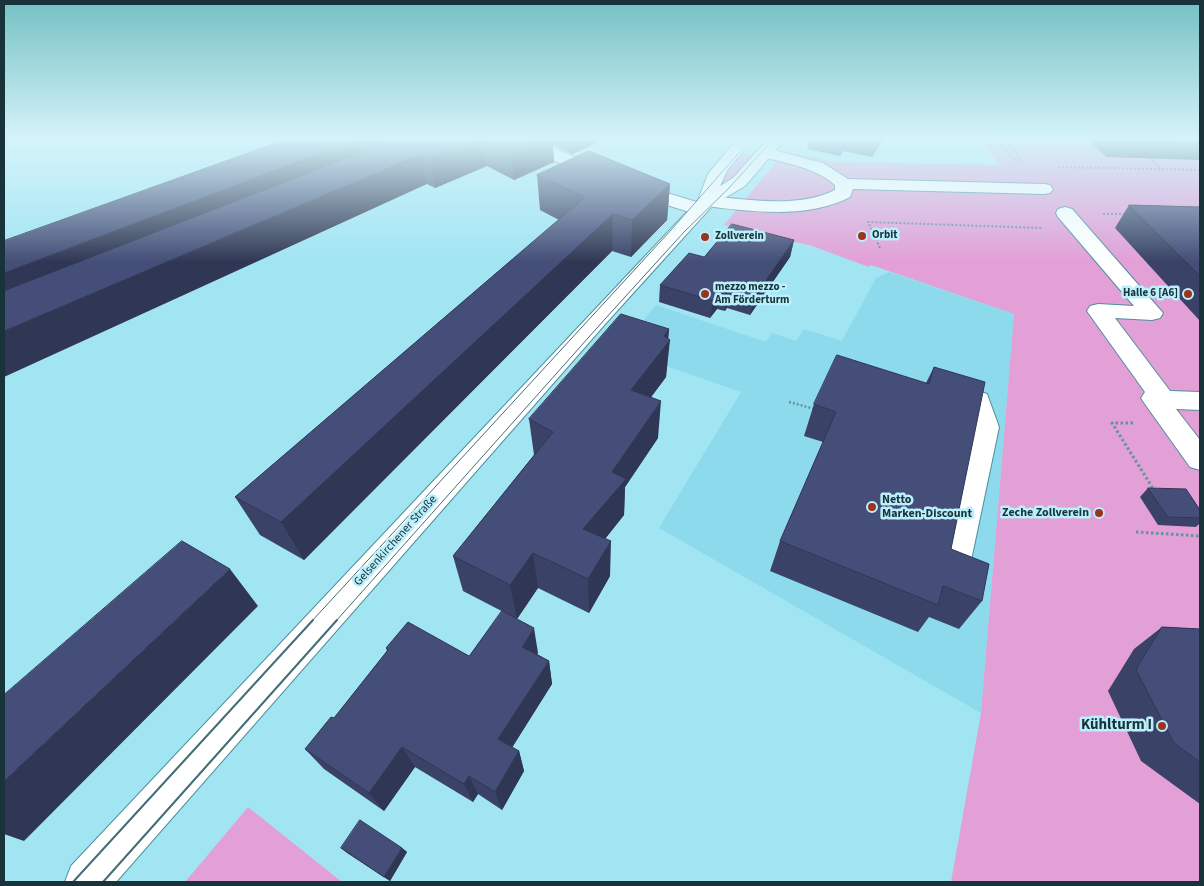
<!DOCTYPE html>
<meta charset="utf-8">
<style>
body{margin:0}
#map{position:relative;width:1204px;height:886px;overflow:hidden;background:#a1e5f3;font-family:"Source Sans 3",sans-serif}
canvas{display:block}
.frame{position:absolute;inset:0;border:5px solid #183339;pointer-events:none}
</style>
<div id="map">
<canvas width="1204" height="886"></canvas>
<div class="frame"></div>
</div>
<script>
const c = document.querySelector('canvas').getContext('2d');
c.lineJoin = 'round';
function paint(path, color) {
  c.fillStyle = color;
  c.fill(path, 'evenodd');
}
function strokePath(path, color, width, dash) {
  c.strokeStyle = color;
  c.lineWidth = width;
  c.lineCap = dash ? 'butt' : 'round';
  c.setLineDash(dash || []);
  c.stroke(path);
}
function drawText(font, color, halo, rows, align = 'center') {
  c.font = font + ' "Source Sans 3",sans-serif';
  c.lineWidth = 5;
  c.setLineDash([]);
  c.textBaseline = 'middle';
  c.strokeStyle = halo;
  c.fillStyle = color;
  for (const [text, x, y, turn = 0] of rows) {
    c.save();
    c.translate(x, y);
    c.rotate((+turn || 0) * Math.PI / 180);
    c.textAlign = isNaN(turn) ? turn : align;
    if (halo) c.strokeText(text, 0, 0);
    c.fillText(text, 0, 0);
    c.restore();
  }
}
paint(new Path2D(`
 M889,272L1014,314L981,713L659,528L741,392L620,350L656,305L766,342L772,333L796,341L804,329L842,341L876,278Z`), '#8cdaeb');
paint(new Path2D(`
 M979,138H1200V882H951L981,713L1014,314L871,265L869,267L812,246L724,225L785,151L833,162L999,165Z
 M743,154L752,156L724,187L717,185Z
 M248,807L342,882H185Z`), '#e2a0d7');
const minor = new Path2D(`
 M509,138H531L634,183L700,203L698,201L701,197L707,196C748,199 797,209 835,190V185C814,167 786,163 759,156L757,153L759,150L765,148L823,163L848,179L1044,184L1050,185L1053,189L1050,193L1044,194L853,189L850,197C807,219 753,212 706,206L708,209L706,213L699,215L622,191L511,141Z
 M1065,207L1072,209L1163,313L1160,318L1152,320L1115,318L1170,391L1200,392V410L1176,409L1200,440V470L1190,467L1145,404L1141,398L1145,392L1087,311L1090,306L1098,304L1134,306L1058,217L1056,213L1058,209Z
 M978,391L987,394L999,427L969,570L964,580L953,584L942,580L937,570L973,427L965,400L969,394Z`);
const major = new Path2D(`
 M738,138H755L728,169L720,186L733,178L769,138H786L745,186L713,205L607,322L116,882H65L71,866L698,200L708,174Z`);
strokePath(minor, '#4d8f9d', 2);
strokePath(major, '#4d8f9d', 2);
strokePath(new Path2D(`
 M995,138L1013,159L1019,163
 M1004,138L1024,164
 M1149,158L1162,169
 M1058,167L1200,170
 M1103,214H1127
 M880,248L868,222L1042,228`), '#63949e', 2, [2, 2]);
strokePath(new Path2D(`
 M789,402L815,409`), '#63949e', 2.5, [2, 2]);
strokePath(new Path2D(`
 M1133,423H1112L1154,490
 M1136,532L1200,536`), '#63949e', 3, [2.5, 2.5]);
paint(minor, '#fff');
paint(major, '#fff');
strokePath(new Path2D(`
 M312,621L672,229L752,138
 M336,621L605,319L684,232L729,188L774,138`), '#456d76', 1);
strokePath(new Path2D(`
 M73,882L313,620
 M103,882L337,620`), '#456d76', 2);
paint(new Path2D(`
 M290,138H608L572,154L553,145L554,162L514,180L487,166L435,188L427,184Z
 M884,138L872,157L843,151L840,156L807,149L809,141Z
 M1087,138H1200V160L1106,157Z
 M537,175L670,184L667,220L631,257L612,251L304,560L260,535L235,497L559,220L540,210Z
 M1129,205L1200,207V321L1115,228Z
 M794,240L790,257L750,315L727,308L725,311L717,309L710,318L659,302L660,285L704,257Z
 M669,329L666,377L651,397L658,438L625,487L624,515L605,539L610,576L589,613L538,588L517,619L463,591L453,556L534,455L529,419Z
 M934,367L951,549L982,601L959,629L929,617L918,632L770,571L780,541L823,442L804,436L814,404L926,383Z
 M1148,488L1200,510V523L1196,527L1158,525L1140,497Z
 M1162,627L1200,629V804L1141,761L1108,691L1134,649Z
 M386,648L469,656L538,653L537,654L549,661L552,684L512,747L519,751L524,771L502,810L478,794L473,802L415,767L384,811L324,769L305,749L334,718L387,651Z
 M341,848H402L407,852L390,881L347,853Z`), '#3a4367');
paint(new Path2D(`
 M4,138H25L4,143Z
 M360,138H439L4,316V273Z
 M480,138H483L487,166L435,188L430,158Z
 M540,138H552L554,162L514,180L511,150Z
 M572,138H608L572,154Z
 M881,138H884L872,157L874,149Z
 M845,143L843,151L840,156L842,148Z
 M421,154L427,184L4,377V331Z
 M670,184L667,220L631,257L632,220Z
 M613,214L612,251L304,560L281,522Z
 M794,240L790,257L750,315L754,298Z
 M720,291L717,309L710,318L713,301Z
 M730,291L727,308L725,311L728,294Z
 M669,329L667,343L670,340L666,377L629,427L631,390Z
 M661,401L658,438L625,487L624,515L585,564L583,529L612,472Z
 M611,541L610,576L589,613L588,579Z
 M533,553L538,588L517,619L510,585Z
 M230,569L258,606L24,841L4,834V781Z
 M534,628L538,653L526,670L522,647Z
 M549,661L552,684L505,759L498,739Z
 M402,747L415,767L384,811L369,793Z
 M519,751L524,771L502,810L495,792Z
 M469,776L478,794L473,802L464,784Z
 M402,848L407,852L390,881L384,877Z`), '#303754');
const building = new Path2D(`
 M290,138H360L4,273V241Z
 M399,138H480L430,158L421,154L4,331V291Z
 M485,138H540L511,150Z
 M811,138H881L874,149L845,143L842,148L809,141Z
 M1114,138H1200V142L1115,140Z
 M589,151L670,184L632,220L613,214L281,522L235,497L585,197L537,175Z
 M1129,205L1200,207V276Z
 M732,224L794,240L754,298L730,291L728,294L720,291L713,301L660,285L689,253L704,257Z
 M621,314L669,329L664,336L670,340L631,390L661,401L612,472L626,479L583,529L611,541L588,579L533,553L510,585L453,556L553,432L529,419Z
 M837,355L929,384L934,367L985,382L951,549L989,564L982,601L943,586L938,605L780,541L836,412L814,404Z
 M1148,488L1186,489L1200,510V518L1168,517Z
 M182,541L230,569L4,781V695Z
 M502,611L534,628L522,647L549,661L498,739L519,751L495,792L469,776L464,784L402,747L369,793L305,749L331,717L334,718L388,650L386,648L408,622L469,656Z
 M1162,627L1200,629V762L1174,743L1136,670Z
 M360,820L402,848L384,877L341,848Z`);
paint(building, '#444e78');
strokePath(building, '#303754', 1);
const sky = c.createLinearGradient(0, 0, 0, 262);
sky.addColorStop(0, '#74c1c3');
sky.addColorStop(0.53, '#d5f3fa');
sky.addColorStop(1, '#d5f3fa00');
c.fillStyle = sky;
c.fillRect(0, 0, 1204, 262);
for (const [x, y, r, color] of [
 [862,236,5,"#9c331f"],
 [705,237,5,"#9c331f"],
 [705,294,5,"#9c331f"],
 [1188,294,5,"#9c331f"],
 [872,507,5,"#9c331f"],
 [1099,513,5,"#9c331f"],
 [1162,726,5,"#9c331f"]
]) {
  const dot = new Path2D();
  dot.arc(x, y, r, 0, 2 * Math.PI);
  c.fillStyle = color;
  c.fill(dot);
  strokePath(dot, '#baeffb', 2);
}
drawText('bold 11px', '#183339', '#baeffb', [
 ["Orbit",872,236],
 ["Zollverein",715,237],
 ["mezzo mezzo -",715,288],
 ["Am Förderturm",715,301],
 ["Halle 6 [A6]",1178,294,"right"]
], 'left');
drawText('bold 12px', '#183339', '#baeffb', [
 ["Netto",882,500],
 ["Marken-Discount",882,514],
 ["Zeche Zollverein",1089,513,"right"]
], 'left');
drawText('12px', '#183339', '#baeffb', [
 ["Gelsenkirchener Straße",396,541,-48]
]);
drawText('bold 15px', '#183339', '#baeffb', [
 ["Kühlturm I",1152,726]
], 'right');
</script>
